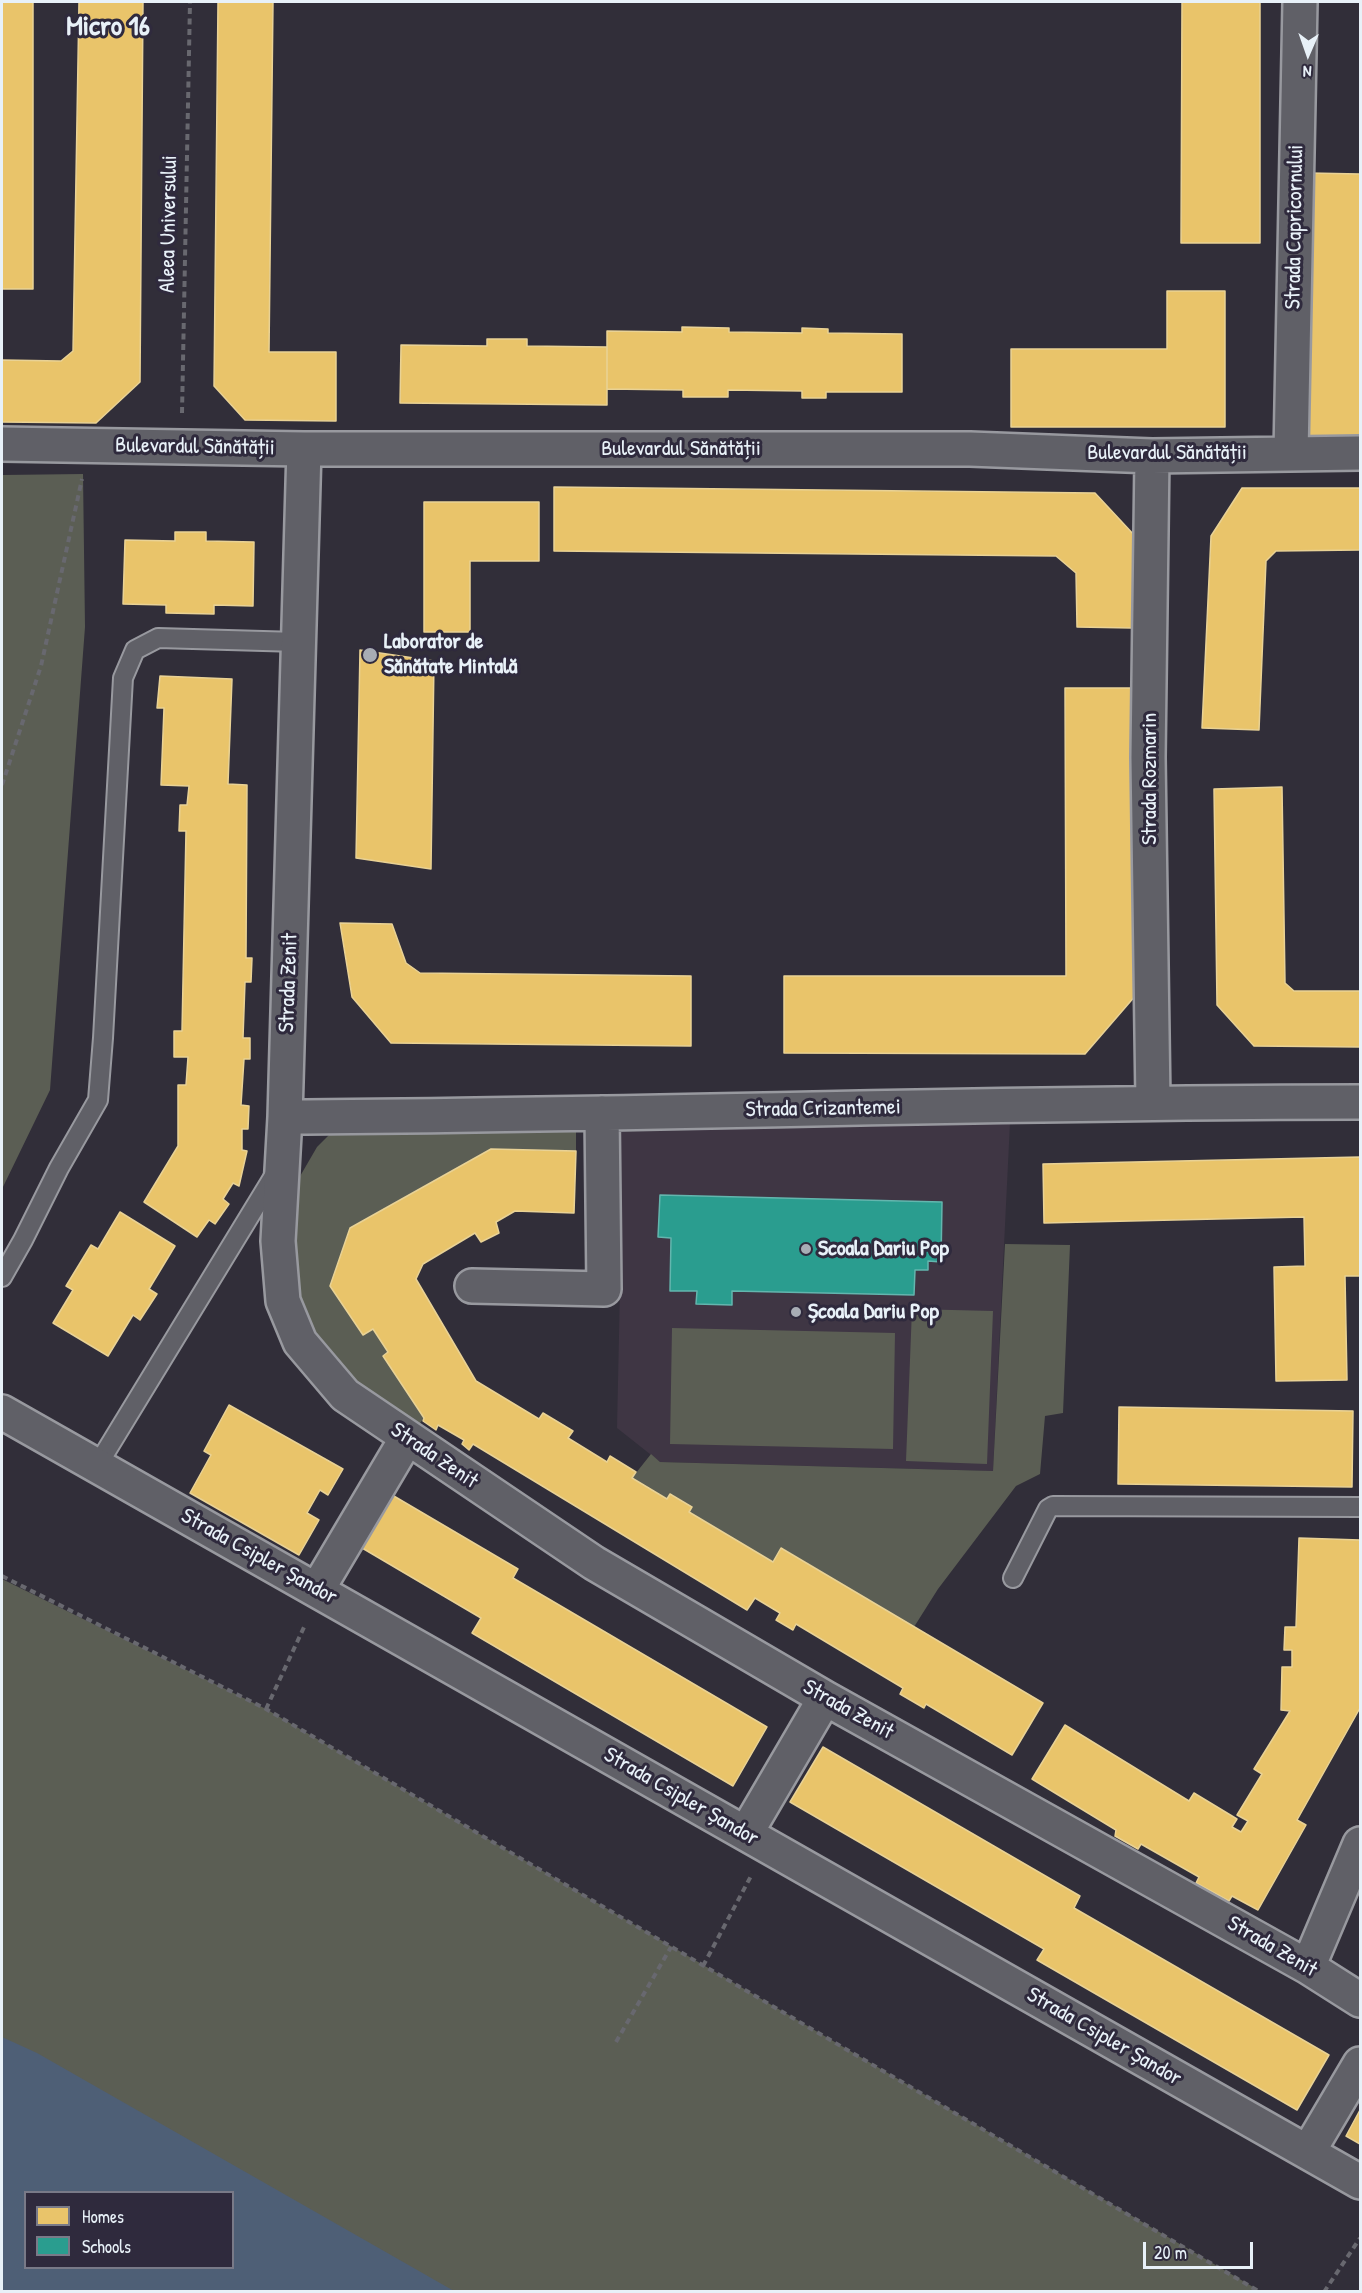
<!DOCTYPE html>
<meta charset="utf-8">
<style>
body{margin:0}
#map{position:relative;width:1362px;height:2293px;overflow:hidden;background:#312e39;font-family:"Patrick Hand",sans-serif}
canvas{display:block}
.frame{position:absolute;inset:0;border:3px solid #e8f1f8;pointer-events:none}
.legend{position:absolute;left:24px;top:2191px;width:210px;height:78px;box-sizing:border-box;background:#2f2a3d;border:2px solid #797a88;margin:0;padding:8px 10px;list-style:none;font-size:18px;color:#e8f1f8}
.legend li{display:flex;align-items:center;gap:12px;height:30px}
.legend b{width:30px;border:2px solid #797a88}
.north{position:absolute;left:1278px;top:24px;width:60px;height:60px;-webkit-text-stroke:4px #2f2a3d;paint-order:stroke;rotate:182deg;font-size:16px;font-weight:700;line-height:24px;text-align:center;color:#e8f1f8}
.north::after{content:'';display:block;margin:auto;width:21px;height:27px;background:#e8f1f8;clip-path:polygon(50% 0,100% 100%,50% 72%,0 100%)}
.scale{position:absolute;left:1143px;top:2242px;width:110px;height:27px;box-sizing:border-box;border:3px solid #e8f1f8;border-top:0;padding-left:8px;font-size:18px;line-height:21px;white-space:nowrap;color:#e8f1f8;-webkit-text-stroke:4px #2f2a3d;paint-order:stroke}
</style>
<div id="map">
<canvas width="1362" height="2293"></canvas>
<div class="frame"></div>
<ul class="legend">
<li><b style="height:16px;background:#e9c46a"></b>Homes</li>
<li><b style="height:16px;background:#2a9d8f"></b>Schools</li>
</ul>
<div class="north">N</div>
<div class="scale">20 m</div>
</div>
<script>
const c = document.querySelector('canvas').getContext('2d');
c.lineJoin = 'round';
function paint(path, color) {
  c.fillStyle = color;
  c.fill(path, 'evenodd');
}
function strokePath(path, color, width, dash) {
  c.strokeStyle = color;
  c.lineWidth = width;
  c.lineCap = dash ? 'butt' : 'round';
  c.setLineDash(dash || []);
  c.stroke(path);
}
function drawText(font, color, halo, rows, align = 'center') {
  c.font = font + ' "Patrick Hand",sans-serif';
  c.lineWidth = 6;
  c.setLineDash([]);
  c.textBaseline = 'middle';
  c.strokeStyle = halo;
  c.fillStyle = color;
  for (const [text, x, y, turn = 0] of rows) {
    c.save();
    c.translate(x, y);
    c.rotate((+turn || 0) * Math.PI / 180);
    c.textAlign = isNaN(turn) ? turn : align;
    if (halo) c.strokeText(text, 0, 0);
    c.fillText(text, 0, 0);
    c.restore();
  }
}
paint(new Path2D(`
 M1010,1123L993,1471L660,1462L617,1428L620,1289L602,1131Z`), '#3f3644');
paint(new Path2D(`
 M83,474L85,627L50,1090L2,1189V475Z
 M576,1114V1151L491,1149L350,1228L331,1286L363,1335L373,1329L388,1352L383,1356L424,1418L413,1432L330,1358L295,1309L289,1238L299,1178L317,1147L348,1116Z
 M1005,1244L1070,1245L1063,1413L1045,1416L1040,1474L1016,1486L938,1589L914,1627L782,1548L773,1562L689,1512L692,1506L671,1494L667,1499L632,1478L651,1454L660,1462L993,1471Z
 M912,1309L993,1311L987,1464L906,1461Z
 M672,1328L895,1333L893,1449L670,1444Z
 M2,1579L266,1709L1260,2291H2ZM26,2192H232V2268H26Z`), '#5b5e54');
paint(new Path2D(`
 M2,2037L37,2053L454,2291H2ZM26,2192H232V2268H26Z`), '#4e5f76');
const homes = new Path2D(`
 M2,2H33V289H2Z
 M79,2H143L140,382L96,423L2,422V360L61,361L73,351Z
 M218,2H273L269,352H336V421L245,420L214,386Z
 M1182,2H1260V243H1181Z
 M1309,173L1360,174V439H1307Z
 M1167,291H1225V427H1011V349H1167Z
 M682,327L729,328V332L802,333V328L828,329V333L902,334V392H826V398H802V391L728,390V397H683V390L607,389V331L682,332Z
 M487,339H527V346L607,347V405L400,403L401,345L487,346Z
 M554,487L1095,493L1135,536L1132,628L1077,627L1076,573L1056,556L554,551Z
 M1242,488H1360V550L1276,551L1266,561L1259,730L1202,728L1211,536Z
 M424,502H539V561H470V632H424Z
 M175,532H206V541L254,542L253,606L214,605V614L166,613V605L123,604L125,540L175,541Z
 M360,650L434,661L431,869L356,858Z
 M160,676L232,679L228,784L247,785L246,958H252L251,982H245L243,1038H250V1059H244L241,1105L249,1106L248,1129H242V1150L247,1151L239,1186L233,1183L223,1199L229,1204L215,1224L209,1220L197,1237L144,1202L178,1146V1085H186L188,1057H174V1031H182L186,831H179L180,805H187L189,786L161,785L164,708H157Z
 M1065,688H1136V995L1085,1054L784,1053V976H1066Z
 M1282,787L1285,983L1294,991H1360V1047L1254,1046L1217,1005L1214,789Z
 M340,923L392,924L406,963L420,973L691,976V1046L391,1043L352,997Z
 M491,1149L576,1151L574,1213L515,1211L496,1222L499,1233L481,1242L475,1233L423,1264L416,1279L476,1381L539,1419L543,1413L573,1431L568,1438L607,1462L610,1456L636,1472L632,1478L667,1499L670,1494L692,1507L689,1512L773,1562L781,1548L1043,1703L1012,1755L926,1704L924,1708L900,1694L903,1688L796,1624L793,1630L776,1620L780,1613L755,1598L747,1610L473,1444L469,1450L462,1444L464,1440L438,1425L436,1430L423,1421L424,1418L383,1356L388,1352L373,1329L363,1335L330,1286L350,1228Z
 M1360,1157V1276H1345L1347,1380L1276,1381L1274,1267L1305,1266L1304,1217L1044,1223L1043,1164Z
 M120,1212L175,1246L149,1289L157,1294L140,1320L133,1315L108,1356L53,1323L73,1290L66,1286L91,1245L98,1249Z
 M229,1405L343,1469L328,1495L320,1490L307,1513L319,1520L299,1555L190,1493L211,1455L204,1451Z
 M1119,1407L1353,1411L1352,1487L1118,1484Z
 M387,1492L518,1569L513,1578L767,1727L733,1786L472,1633L481,1618L357,1545Z
 M1299,1538L1360,1540V1708L1297,1820L1306,1825L1258,1910L1232,1896L1229,1901L1196,1883L1199,1877L1141,1844L1138,1849L1115,1836L1116,1830L1032,1779L1065,1725L1189,1801L1194,1793L1237,1819L1232,1827L1241,1832L1248,1821L1237,1815L1262,1774L1254,1769L1290,1711L1281,1710L1282,1667H1292V1650H1284L1285,1627H1296Z
 M823,1747L1080,1896L1074,1908L1329,2055L1297,2110L1037,1960L1044,1949L790,1802Z
 M1360,2110V2144L1346,2136Z`);
paint(homes, '#e9c46a');
strokePath(homes, '#e9d295', 1.5);
const schools = new Path2D(`
 M660,1195L942,1202L941,1262L928,1261V1270H915L914,1295L732,1291V1305L696,1304L697,1291H670L671,1238L658,1237Z`);
paint(schools, '#2a9d8f');
strokePath(schools, '#63b6ae', 1.5);
const lane = new Path2D(`
 M2,1277L23,1240L59,1168L98,1100L103,1038L123,678L135,650L158,638L298,642
 M97,1466L277,1171
 M1013,1578L1048,1509L1053,1506L1360,1507`);
const street = new Path2D(`
 M2,444L304,449H970L1152,456L1360,453
 M304,449L285,1117L278,1241L283,1301L300,1342L345,1395L594,1563L825,1698L1308,1967L1360,2000
 M1291,453L1300,2
 M1152,456L1148,757L1153,1102
 M285,1117C643,1115 1002,1102 1360,1102
 M472,1286L604,1289L602,1113
 M2,1412L1360,2182
 M317,1590L407,1438
 M746,1833L825,1698
 M1308,1967L1360,1844
 M1308,2152L1360,2064`);
strokePath(lane, '#98999f', 22);
strokePath(street, '#98999f', 38);
strokePath(new Path2D(`
 M182,413L190,2
 M2,785L41,666L82,479
 M2,1576L266,1709L1260,2292
 M266,1709L305,1625
 M703,1966L751,1876
 M616,2042L671,1947
 M1324,2292L1360,2238`), '#68686f', 4, [6, 4.5]);
strokePath(lane, '#606067', 18);
strokePath(street, '#606067', 33);
for (const [x, y, r, color] of [
 [370,655,8,"#a8adb5"],
 [806,1249,6,"#a8adb5"],
 [796,1312,6,"#a8adb5"]
]) {
  const dot = new Path2D();
  dot.arc(x, y, r, 0, 2 * Math.PI);
  c.fillStyle = color;
  c.fill(dot);
  strokePath(dot, '#2f2a3d', 2);
}
drawText('22px', '#e8f1f8', '#2f2a3d', [
 ["Aleea Universului",169,224,-89],
 ["Strada Capricornului",1295,227,-89],
 ["Bulevardul Sănătății",195,447,1],
 ["Bulevardul Sănătății",681,449],
 ["Bulevardul Sănătății",1167,453],
 ["Strada Rozmarin",1150,779,-90],
 ["Strada Zenit",289,983,-88],
 ["Strada Crizantemei",823,1109,-1],
 ["Strada Zenit",434,1456,34],
 ["Strada Csipler Șandor",259,1557,29],
 ["Strada Zenit",848,1710,29],
 ["Strada Csipler Șandor",681,1797,30],
 ["Strada Zenit",1272,1947,30],
 ["Strada Csipler Șandor",1104,2037,30]
]);
drawText('bold 22px', '#e8f1f8', '#2f2a3d', [
 ["Laborator de",384,642],
 ["Sănătate Mintală",384,667],
 ["Scoala Dariu Pop",818,1249],
 ["Școala Dariu Pop",808,1312]
], 'left');
drawText('bold 28px', '#e8f1f8', '#2f2a3d', [
 ["Micro 16",108,28]
]);
</script>
